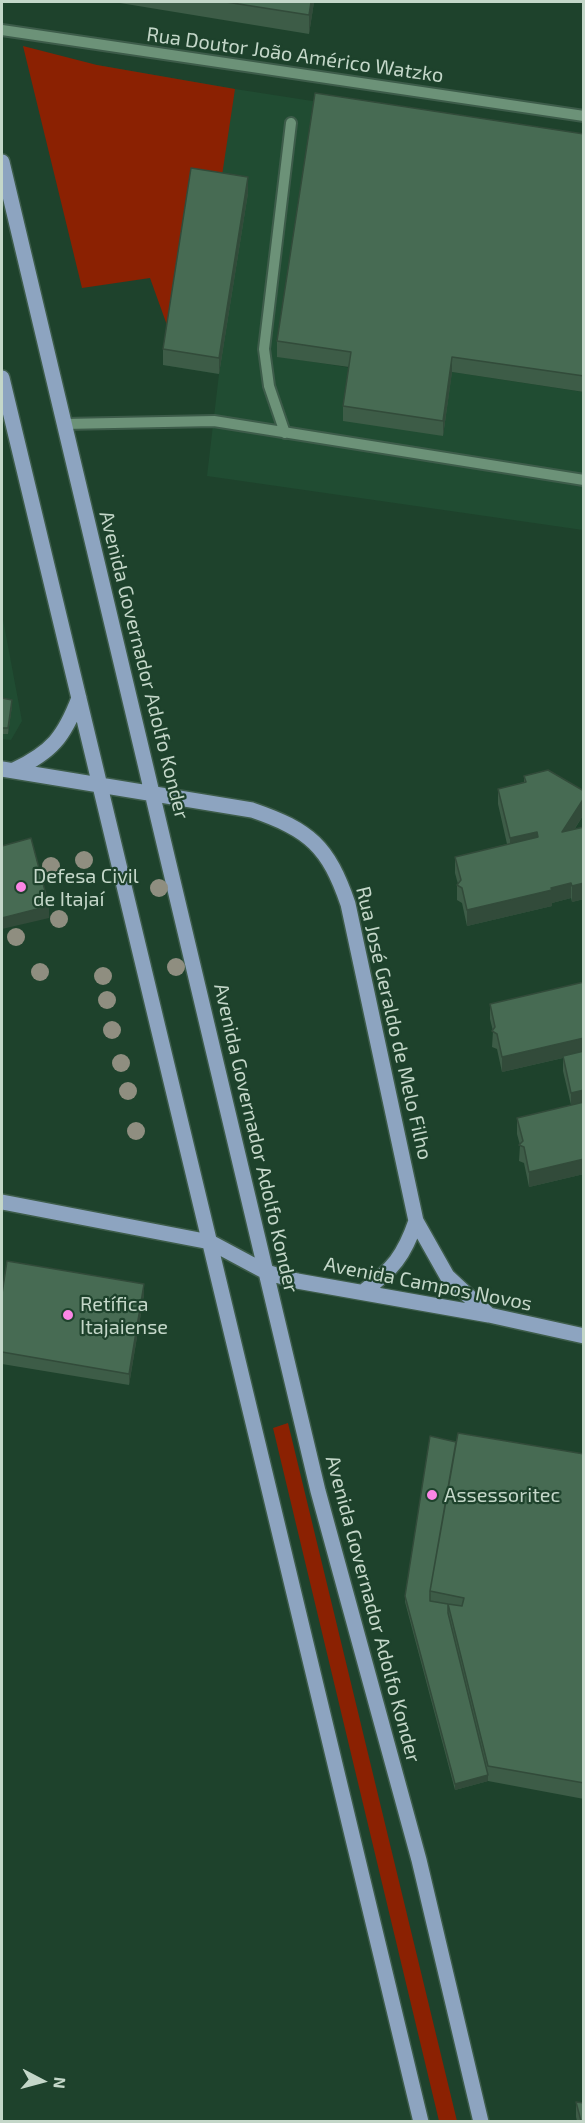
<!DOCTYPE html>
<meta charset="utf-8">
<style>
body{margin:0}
#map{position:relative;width:585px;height:2123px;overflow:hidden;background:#1e422c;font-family:"Exo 2",sans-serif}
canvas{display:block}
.frame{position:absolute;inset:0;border:3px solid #c4d7c9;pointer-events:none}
.north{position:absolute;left:12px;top:2051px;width:60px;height:60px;-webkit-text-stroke:4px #1e422c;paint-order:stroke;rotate:96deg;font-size:16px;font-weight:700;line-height:24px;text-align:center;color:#c4d7c9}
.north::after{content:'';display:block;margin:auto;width:21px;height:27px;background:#c4d7c9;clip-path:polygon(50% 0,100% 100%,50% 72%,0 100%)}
</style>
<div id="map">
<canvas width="585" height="2123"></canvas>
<div class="frame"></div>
<div class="north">N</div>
</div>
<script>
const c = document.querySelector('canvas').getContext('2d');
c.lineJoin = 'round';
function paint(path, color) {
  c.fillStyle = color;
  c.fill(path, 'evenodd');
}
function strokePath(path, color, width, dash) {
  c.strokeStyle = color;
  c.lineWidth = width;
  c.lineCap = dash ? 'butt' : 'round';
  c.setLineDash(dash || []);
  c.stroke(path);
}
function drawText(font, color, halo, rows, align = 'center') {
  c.font = font + ' "Exo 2",sans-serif';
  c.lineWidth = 4.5;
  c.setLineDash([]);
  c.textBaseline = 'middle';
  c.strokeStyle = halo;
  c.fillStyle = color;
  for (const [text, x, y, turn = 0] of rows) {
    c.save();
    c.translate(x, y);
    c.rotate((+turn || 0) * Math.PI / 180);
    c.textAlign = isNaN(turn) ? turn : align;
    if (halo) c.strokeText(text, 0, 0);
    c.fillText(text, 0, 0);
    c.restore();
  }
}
paint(new Path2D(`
 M97,65L235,89L583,143L277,356L351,368L442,436L452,372L583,392V530L207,476L219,374L163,365L168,328L151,277Z
 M2,614L22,721L11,740L2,739Z`), '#204c32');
paint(new Path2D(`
 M23,46L97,65L235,89L220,189L168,328L150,278L82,288Z
 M288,1423L457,2121H439L273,1428Z`), '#8b2102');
const minor = new Path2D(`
 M2,30L584,116
 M64,424L214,421L584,480
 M285,433L269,386L264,349L291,123`);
const major = new Path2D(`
 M2,162L318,1491L419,1860L481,2122
 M2,378L421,2122
 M2,769L252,810C310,830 328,846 348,904L416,1221L447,1276L489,1315
 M14,770C52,752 64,737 79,698
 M2,1202L210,1242L266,1272L297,1281L489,1315L584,1336
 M363,1292C393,1269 404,1256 416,1221`);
strokePath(minor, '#3d5c4a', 14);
strokePath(major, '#3d5c4a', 18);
strokePath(minor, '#6c9278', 10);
strokePath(major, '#8da4c0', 15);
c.fillStyle = '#8f8e80';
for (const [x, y] of [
 [84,860],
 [51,866],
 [159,888],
 [59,919],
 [16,937],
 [176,967],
 [40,972],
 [103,976],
 [107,1000],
 [112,1030],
 [121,1063],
 [128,1091],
 [136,1131]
]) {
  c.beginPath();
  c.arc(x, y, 9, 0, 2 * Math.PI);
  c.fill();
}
paint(new Path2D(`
 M114,2H314L309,34Z
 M584,134V392L452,372L443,436L343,421V406L349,367L277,357V341Z
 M248,193L219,374L163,365V349Z
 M2,698L12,706L8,734H2Z
 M524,776L584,791V814L574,830L584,827V899L572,902L571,898L552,903V906L467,926L462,903L457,900V885L458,884L455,873V857L507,844L498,804V789L524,782Z
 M584,982V1174L529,1187L524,1163L519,1161L520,1145L517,1134V1118L571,1105L563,1071V1058L502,1072L497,1049L492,1047L493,1031L490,1019V1004Z
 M2,1294L144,1295L129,1385L2,1364Z
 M456,1442L584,1454V1799L488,1781L455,1790L405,1602V1596Z
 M576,2102L584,2121H577L576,2117Z`), '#3d5c47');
paint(new Path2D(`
 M311,2H314L309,34V15Z
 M248,177V193L219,374V358Z
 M452,357V372L443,436V421Z
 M12,700V706L8,734V728Z
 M584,798V814L562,848V832Z
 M537,832V847L510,853V838Z
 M571,883V898L552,903V906L467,926V910Z
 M584,883V899L572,902V886Z
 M49,906V918L2,929V918Z
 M584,1038V1053L502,1072V1057Z
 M584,1090V1105L571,1108V1093Z
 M584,1159V1174L529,1187V1172Z
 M144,1284V1295L129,1385V1374Z
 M488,1775V1781L455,1790V1784Z`), '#324b3a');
const building = new Path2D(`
 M226,2H311L309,15Z
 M315,93L584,134V376L452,357L443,421L343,406L351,352L277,341Z
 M191,168L248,177L219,358L163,349Z
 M2,698L12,700L8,728H2Z
 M548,770L584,791V798L562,832L584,827V883L572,886L571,883L551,888L552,890L467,910L462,888L457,885L461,880L455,857L538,837L537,832L510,838L498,789L526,782L524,776Z
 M31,838L49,906L2,918V846Z
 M584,982V1038L502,1057L497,1034L492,1031L495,1027L490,1004Z
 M584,1051V1090L571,1093L563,1056Z
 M584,1102V1159L529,1172L524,1147L519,1145L523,1141L517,1118Z
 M7,1261L144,1284L129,1374L2,1352V1294Z
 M458,1433L584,1454V1783L488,1766L448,1604L462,1606L464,1598L430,1591Z
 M430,1436L456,1442L430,1591V1601L448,1604V1613L488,1775L455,1784L405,1596Z
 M576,2102L584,2103V2121H581Z`);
paint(building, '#476b53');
strokePath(building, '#324b3a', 1.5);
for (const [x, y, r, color] of [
 [21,887,6,"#fb86e5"],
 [68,1315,6,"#fb86e5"],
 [432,1495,6,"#fb86e5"]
]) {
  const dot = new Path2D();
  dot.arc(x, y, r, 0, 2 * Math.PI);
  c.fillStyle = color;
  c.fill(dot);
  strokePath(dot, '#1e422c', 2);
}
drawText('20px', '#c4d7c9', '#1e422c', [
 ["Rua Doutor João Américo Watzko",295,55,8],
 ["Avenida Governador Adolfo Konder",144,665,76],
 ["Rua José Geraldo de Melo Filho",394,1023,77],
 ["Avenida Governador Adolfo Konder",256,1138,77],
 ["Avenida Campos Novos",428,1284,11],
 ["Avenida Governador Adolfo Konder",373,1609,75]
]);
drawText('20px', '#c4d7c9', '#1e422c', [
 ["Defesa Civil",33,876],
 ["de Itajaí",33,899],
 ["Retífica",80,1304],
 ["Itajaiense",80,1327],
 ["Assessoritec",444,1495]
], 'left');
</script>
